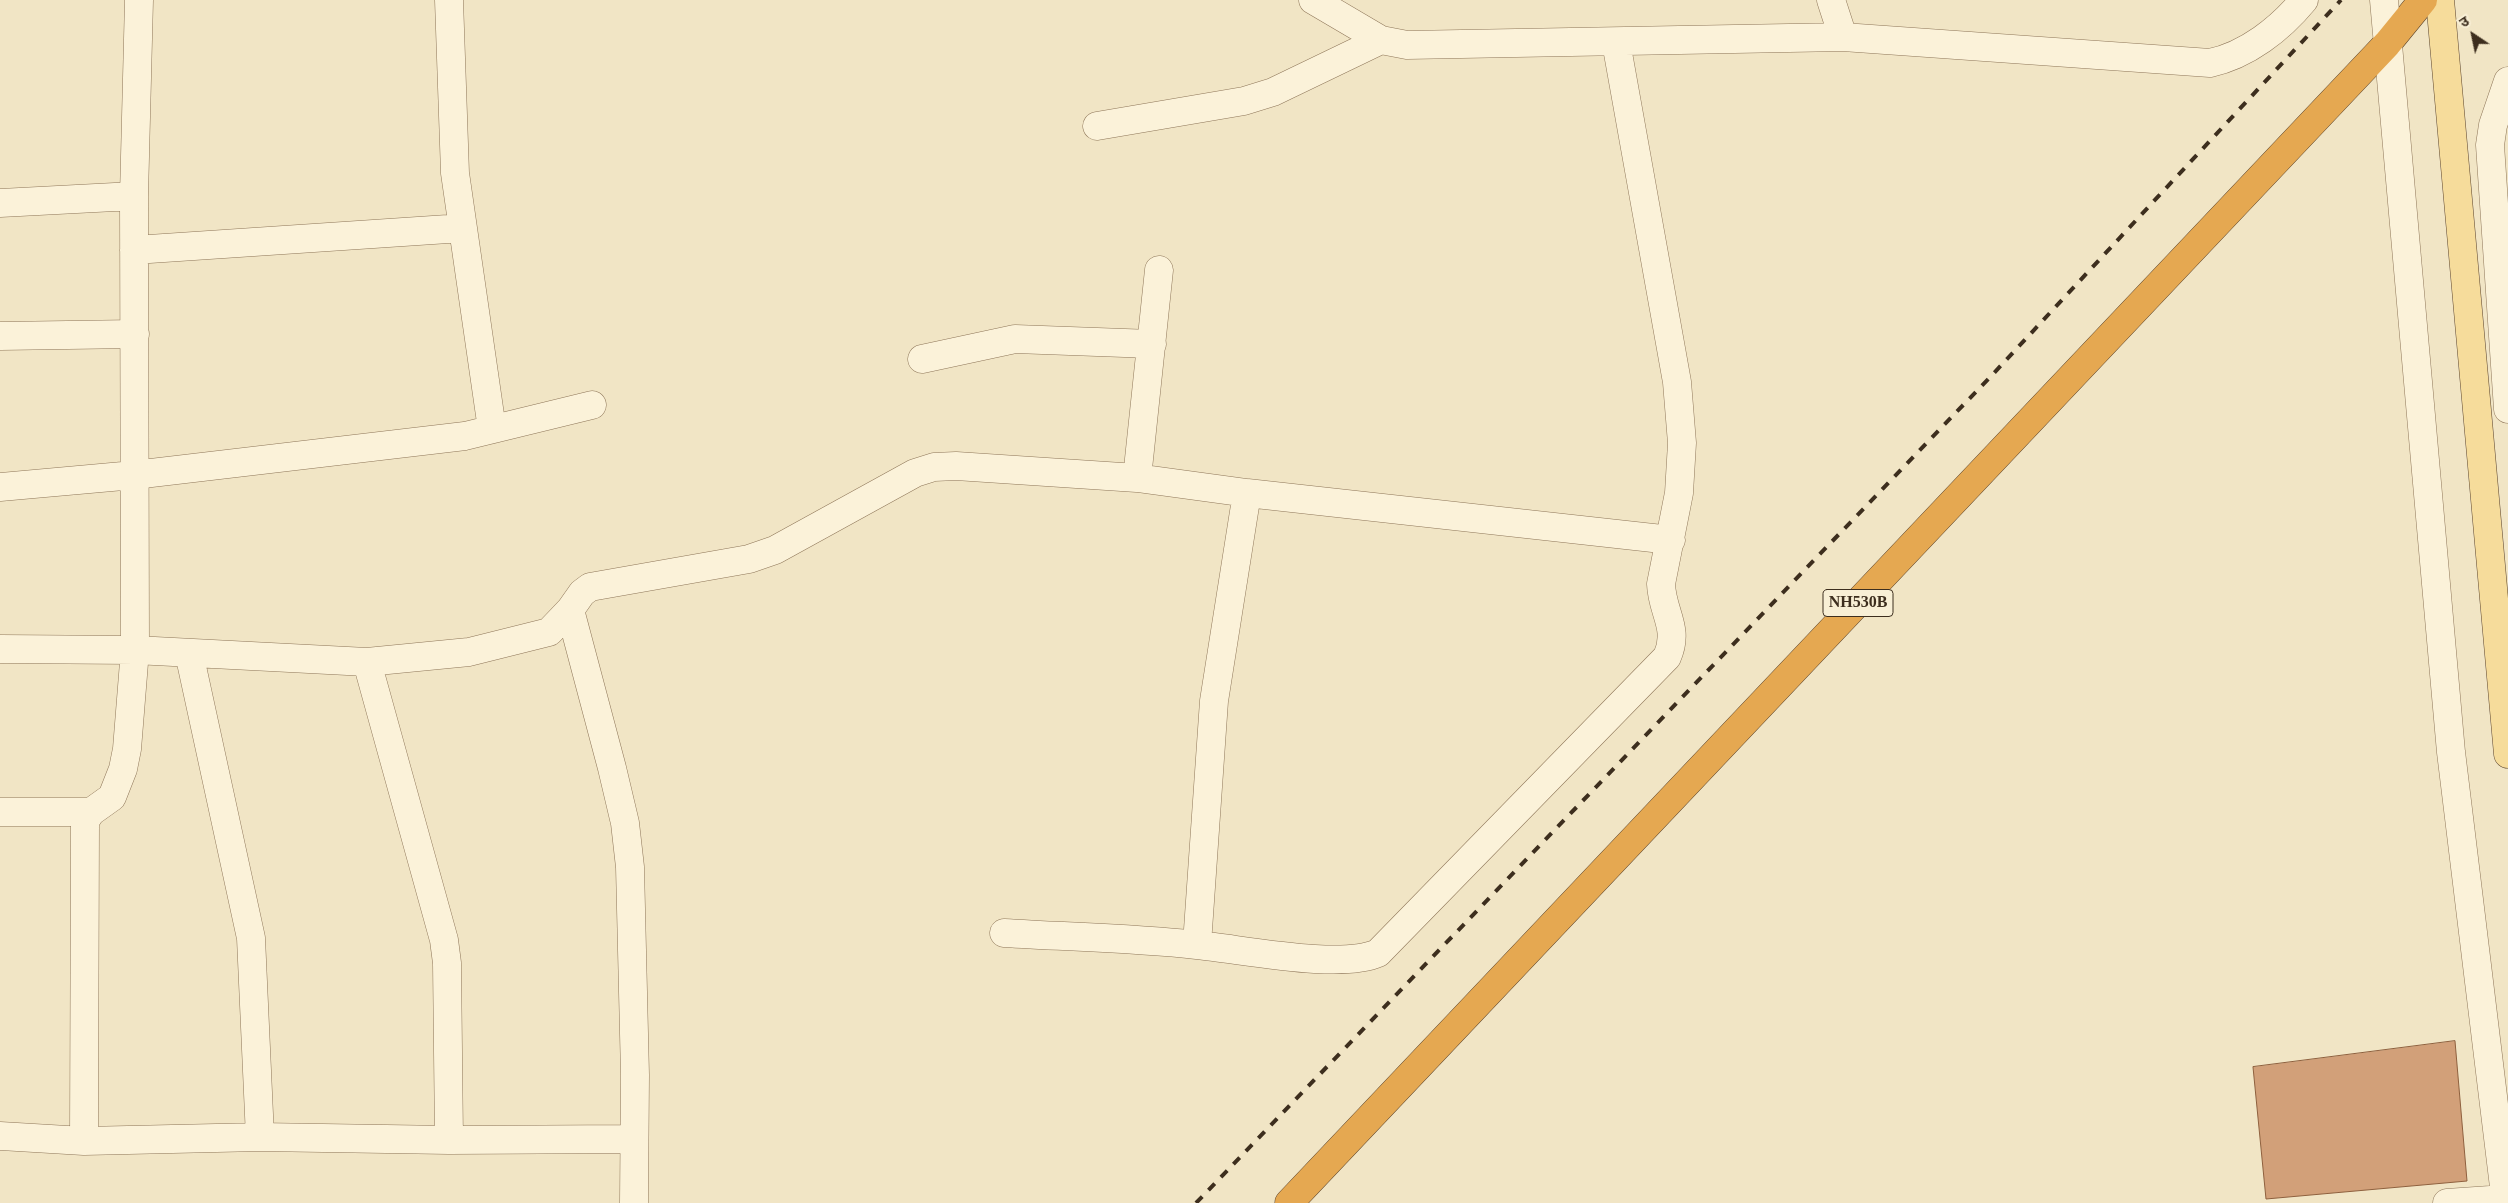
<!DOCTYPE html>
<meta charset="utf-8">
<style>
body{margin:0}
#map{position:relative;width:2508px;height:1203px;overflow:hidden;background:#f1e5c5;font-family:"Times New Roman","Noto Sans Devanagari",serif}
canvas{display:block}
.north{position:absolute;left:2448px;top:10px;width:50px;height:50px;-webkit-text-stroke:4px #f8efd5;paint-order:stroke;rotate:326deg;font-size:14px;font-weight:700;line-height:20px;text-align:center;color:#3d2e1e}
.north::after{content:'';display:block;margin:auto;width:18px;height:22px;background:#3d2e1e;clip-path:polygon(50% 0,100% 100%,50% 72%,0 100%)}
</style>
<div id="map">
<canvas width="2508" height="1203"></canvas>
<div class="north">उ</div>
</div>
<script>
const c = document.querySelector('canvas').getContext('2d');
c.lineJoin = 'round';
function paint(path, color) {
  c.fillStyle = color;
  c.fill(path, 'evenodd');
}
function strokePath(path, color, width, dash) {
  c.strokeStyle = color;
  c.lineWidth = width;
  c.lineCap = dash ? 'butt' : 'round';
  c.setLineDash(dash || []);
  c.stroke(path);
}
function drawText(font, color, halo, rows, align = 'center') {
  c.font = font + ' "Times New Roman",serif';
  c.lineWidth = 4;
  c.setLineDash([]);
  c.textBaseline = 'middle';
  c.strokeStyle = halo;
  c.fillStyle = color;
  for (const [text, x, y, turn = 0] of rows) {
    c.save();
    c.translate(x, y);
    c.rotate((+turn || 0) * Math.PI / 180);
    c.textAlign = isNaN(turn) ? turn : align;
    if (halo) c.strokeText(text, 0, 0);
    c.fillText(text, 0, 0);
    c.restore();
  }
}
const building = new Path2D(`
 M2455,1041L2467,1181L2266,1199L2253,1067Z`);
paint(building, '#d2a079');
strokePath(building, '#8e603e', 1);
const street = new Path2D(`
 M449,0L455,173L492,429
 M1313,0L1381,40L1407,45L1843,37L2210,63C2247,55 2280,29 2304,0
 M1831,0L1843,37
 M2384,0L2451,752L2506,1203
 M2508,81L2493,125L2490,145L2508,409
 M1097,126L1244,101L1273,92L1381,40
 M0,203L134,196
 M134,250L463,228
 M0,336L135,334
 M922,359L1015,339L1152,344
 M1137,478L1159,270
 M0,487L134,475L465,436L592,405
 M570,610L612,768L625,823L630,867L635,1075L634,1203
 M0,649L135,650L367,662L469,652L549,632L570,610L582,593L590,587L749,559L775,550L915,473L934,467L956,466L1137,478L1247,493L1671,540
 M189,653L251,938L260,1137
 M367,662L444,940L447,963L449,1140
 M0,812H91
 M1004,933C1068,937 1133,938 1197,945C1241,949 1340,970 1378,953L1667,657C1680,628 1662,613 1661,584L1679,493L1682,443L1677,382L1616,42
 M1197,944L1214,701L1247,493
 M0,1136L84,1141L260,1137L449,1140L634,1139
 M84,1141L85,821L91,812L112,797L123,769L127,749L135,650L134,196L139,0
 M2447,1203L2505,1199`);
const primary = new Path2D(`
 M2440,0L2508,754`);
const highway = new Path2D(`
 M1289,1203L2387,44L2423,0`);
strokePath(street, '#8e7659', 29);
strokePath(primary, '#5b442e', 29);
strokePath(highway, '#5b442e', 29);
strokePath(street, '#fbf2d9', 28);
strokePath(primary, '#f6dc9b', 28);
strokePath(highway, '#e5a851', 28);
strokePath(new Path2D(`
 M1196,1203L1994,373L2341,0`), '#3d2e1e', 4, [9, 9]);
for (const [x, y, w] of [
 [1858,603,70]
]) {
  const box = new Path2D();
  box.roundRect(x - w / 2, y - 13.5, w, 27, 4);
  c.fillStyle = '#f8efd5';
  c.fill(box);
  strokePath(box, '#3d2e1e', 1);
}
drawText('bold 16px', '#3d2e1e', null, [
 ["NH530B",1858,603]
]);
</script>
